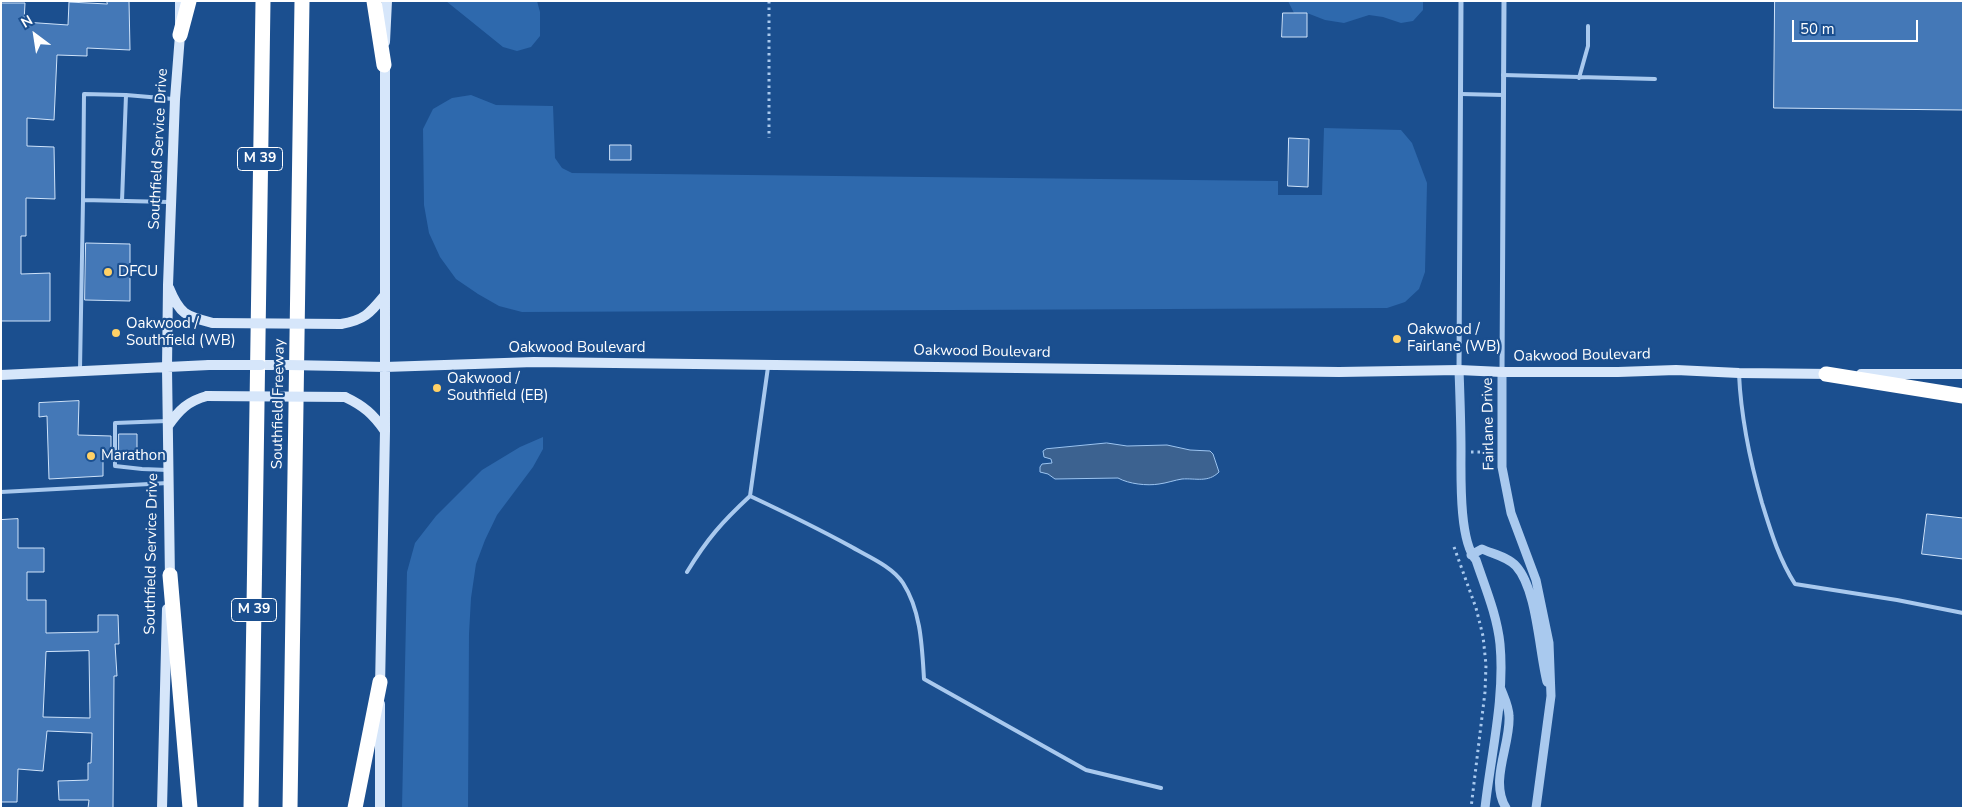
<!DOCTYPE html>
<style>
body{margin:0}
#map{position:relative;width:1964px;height:809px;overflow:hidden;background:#1b4f8f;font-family:"Nunito Sans",sans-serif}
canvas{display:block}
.frame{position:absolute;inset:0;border:2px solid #fff;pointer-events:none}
.north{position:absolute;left:10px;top:10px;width:50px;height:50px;-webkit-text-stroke:4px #1b4f8f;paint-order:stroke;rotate:329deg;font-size:14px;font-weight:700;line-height:20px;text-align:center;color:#fff}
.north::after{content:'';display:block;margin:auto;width:18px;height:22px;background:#fff;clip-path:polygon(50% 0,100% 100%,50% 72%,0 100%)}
.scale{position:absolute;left:1792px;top:20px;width:126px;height:22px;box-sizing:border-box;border:2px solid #fff;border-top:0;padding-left:6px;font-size:15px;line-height:18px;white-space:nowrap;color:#fff;-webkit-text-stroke:4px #1b4f8f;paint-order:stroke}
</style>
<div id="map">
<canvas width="1964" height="809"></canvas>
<div class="frame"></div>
<div class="north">N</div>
<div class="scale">50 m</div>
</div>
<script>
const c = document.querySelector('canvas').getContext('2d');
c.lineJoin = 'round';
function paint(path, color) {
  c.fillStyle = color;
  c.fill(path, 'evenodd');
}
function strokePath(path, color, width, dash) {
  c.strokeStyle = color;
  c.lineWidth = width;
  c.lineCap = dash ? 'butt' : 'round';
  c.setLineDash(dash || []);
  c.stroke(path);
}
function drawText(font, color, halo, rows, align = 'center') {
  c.font = font + ' "Nunito Sans",sans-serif';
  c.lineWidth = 4.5;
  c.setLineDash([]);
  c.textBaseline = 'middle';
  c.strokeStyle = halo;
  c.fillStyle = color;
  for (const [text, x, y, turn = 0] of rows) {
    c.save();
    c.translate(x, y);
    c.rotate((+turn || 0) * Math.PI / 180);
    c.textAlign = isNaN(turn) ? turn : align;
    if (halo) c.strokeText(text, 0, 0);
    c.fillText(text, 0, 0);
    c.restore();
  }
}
paint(new Path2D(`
 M446,1H537L540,12V36L531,47L517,51L503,47Z
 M1288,1H1423V10L1413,21L1401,23L1383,17L1369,15L1344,23L1325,20L1307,13H1294Z
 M471,95L496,105L553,106L555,158L562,168L572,173L1278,181V195H1322L1324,128L1401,130L1412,143L1427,183L1425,272L1419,289L1405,302L1387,308L522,312L499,306L478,294L456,279L440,257L429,233L424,205L423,129L433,109L452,98Z
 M543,437V449L533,467L497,515L485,540L476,564L471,598L469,634L468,808H402L407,572L415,543L436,516L482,470L520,447Z`), '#2e69ad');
const water = new Path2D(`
 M1107,443L1127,446L1167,445L1190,450L1210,451L1213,454L1219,472C1208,483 1196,478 1182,479C1175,480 1167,483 1159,484C1147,486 1129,484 1118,478L1055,479L1048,474L1040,472V467L1042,464L1052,463L1051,459L1044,457L1043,451L1046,449Z`);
paint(water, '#3c6290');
strokePath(water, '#9cc4f0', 1);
const building = new Path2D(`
 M107,1H129L130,50L87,48V56L57,55L54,120L27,118V146L54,147L55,199L26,198V236H21V274L50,273V321H1V3H25L24,22L68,25L69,2L107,4Z
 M1775,1H1963V110L1774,108Z
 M1283,13H1307V37H1282Z
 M1289,138L1309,139L1308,187L1288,186Z
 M610,145H631V160H610Z
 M86,243L130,244V301L85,300Z
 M79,401L78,435L111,436V457H103V476L49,479L47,416L39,417V403Z
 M119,434H137V457H119Z
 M1927,514L1963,518V559L1922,554Z
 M18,519V548H44V572H27V600H46V633L98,632V615H118L119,644H115L117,676H114L113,808H88L89,800H59L58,781L88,780V763H91L92,733L47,731L43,771L18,769L17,802H1V520ZM89,651L90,718L43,717L46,652Z`);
paint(building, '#4478b7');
strokePath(building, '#cfe3fa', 1);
strokePath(new Path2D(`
 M769,1V138
 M1471,452H1490
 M1454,547L1476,608L1483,636L1486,665L1485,692L1471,808`), '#a9c9ee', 3, [2.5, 4]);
strokePath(new Path2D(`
 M1503,75L1655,79
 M1579,78L1588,46V26
 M1461,94L1503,95
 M126,95L173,99
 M83,200L84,94L126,95L122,201
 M768,367L750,496C784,512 817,528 850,546C867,556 892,566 903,583C921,611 922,646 924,679L1086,770L1161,788
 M80,369L83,200L169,202
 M1739,374C1741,417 1750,461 1762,503C1771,532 1779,559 1795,584L1897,600L1963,613
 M167,421L115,423V466L142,469L168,470
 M1,492L168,483
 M687,572C707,539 722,522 750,496`), '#a9c9ee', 4);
strokePath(new Path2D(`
 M1459,370L1461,1
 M1502,372L1504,1`), '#a9c9ee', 5);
strokePath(new Path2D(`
 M1459,370C1460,397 1461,424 1461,451C1461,476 1459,541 1476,560C1485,587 1497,615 1500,644C1505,698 1491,754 1485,808
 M1502,372V467L1511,513L1536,580L1549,643L1551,696L1536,808
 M1471,555L1482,549C1493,554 1508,557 1516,566C1537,589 1539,651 1547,682
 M1501,689C1504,697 1509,707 1509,716C1511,744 1489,781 1506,808`), '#a9c9ee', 9);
strokePath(new Path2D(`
 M385,42L387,1
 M169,288C180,315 186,316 213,323
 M341,324C365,320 370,313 385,295
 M261,365H287
 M340,366L385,367L534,362L1339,372L1459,370L1502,372H1618L1676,370L1739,373L1832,374
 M1861,374H1963
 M1,375L209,365
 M345,397C364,406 373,414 385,431
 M168,426C179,410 188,401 207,396
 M170,580L167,368L168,285L175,99L180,35V1
 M380,687L385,431V59
 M162,808L167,609
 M380,808V704`), '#d6e6fa', 10);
strokePath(new Path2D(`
 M374,1L384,65
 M180,35L189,1
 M1826,374L1963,396
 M170,575L190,808
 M251,808L263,1
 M290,808L302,1
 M355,808L380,682`), '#fff', 15);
strokePath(new Path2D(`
 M213,323L341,324
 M209,365H261
 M287,365L340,366
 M207,396L345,397`), '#d6e6fa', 10);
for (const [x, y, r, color] of [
 [108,272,5,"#ffd166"],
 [116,333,5,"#ffd166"],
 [1397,339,5,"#ffd166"],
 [437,388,5,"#ffd166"],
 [91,456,5,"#ffd166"]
]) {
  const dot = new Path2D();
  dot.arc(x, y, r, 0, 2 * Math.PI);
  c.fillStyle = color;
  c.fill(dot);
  strokePath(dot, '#1b4f8f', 2);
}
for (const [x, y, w] of [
 [260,159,45],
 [254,610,45]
]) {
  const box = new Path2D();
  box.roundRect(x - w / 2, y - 11.5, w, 23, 4);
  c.fillStyle = '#1b4f8f';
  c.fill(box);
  strokePath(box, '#fff', 1);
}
drawText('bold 14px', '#fff', null, [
 ["M 39",260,159],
 ["M 39",254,610]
]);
drawText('15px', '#fff', '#1b4f8f', [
 ["Southfield Service Drive",159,149,-87],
 ["Oakwood Boulevard",577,348],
 ["Oakwood Boulevard",982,352,1],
 ["Oakwood Boulevard",1582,356,-1],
 ["Southfield Freeway",279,404,-89],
 ["Fairlane Drive",1489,424,-91],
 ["Southfield Service Drive",152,554,-89]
]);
drawText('15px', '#fff', '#1b4f8f', [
 ["DFCU",118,272],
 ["Oakwood /",126,324],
 ["Southfield (WB)",126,341],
 ["Oakwood /",1407,330],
 ["Fairlane (WB)",1407,347],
 ["Oakwood /",447,379],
 ["Southfield (EB)",447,396],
 ["Marathon",101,456]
], 'left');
</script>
